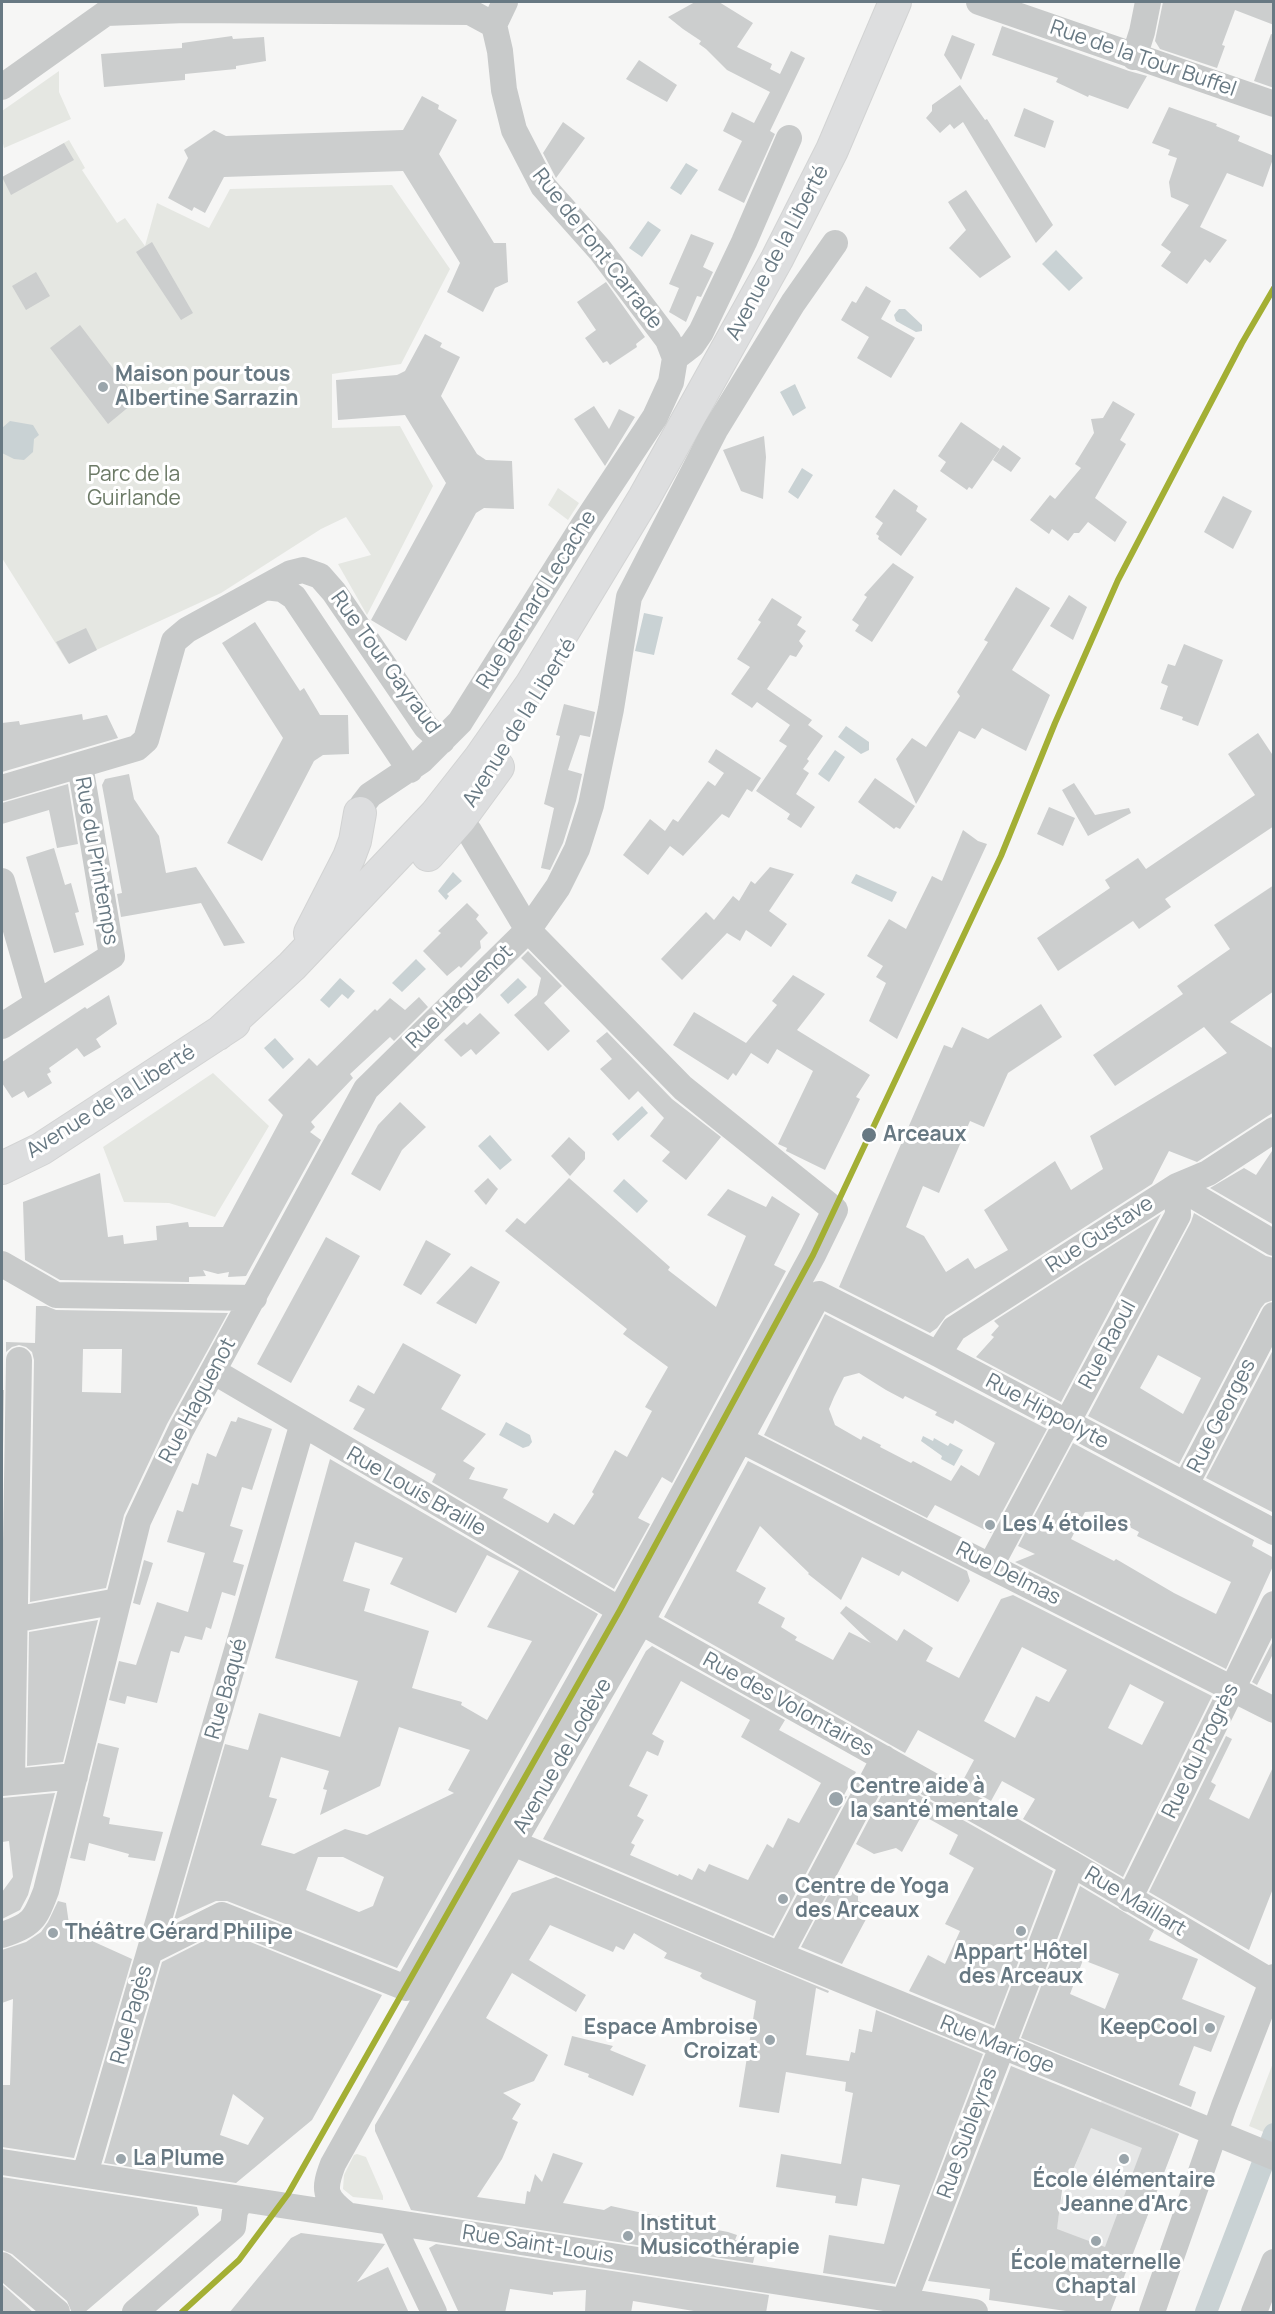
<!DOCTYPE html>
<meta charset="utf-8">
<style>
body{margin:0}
#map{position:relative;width:1275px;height:2314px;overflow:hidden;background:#f6f6f5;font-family:Manrope,sans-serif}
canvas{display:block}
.frame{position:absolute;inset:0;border:3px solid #687983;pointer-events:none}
</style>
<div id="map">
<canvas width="1275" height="2314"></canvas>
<div class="frame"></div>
</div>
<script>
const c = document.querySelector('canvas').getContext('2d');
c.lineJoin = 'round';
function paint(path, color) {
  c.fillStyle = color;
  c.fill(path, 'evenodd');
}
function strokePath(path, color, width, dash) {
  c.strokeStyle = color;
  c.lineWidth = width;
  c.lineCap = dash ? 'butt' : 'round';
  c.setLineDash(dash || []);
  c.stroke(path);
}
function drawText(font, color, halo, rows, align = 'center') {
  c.font = font + ' Manrope,sans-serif';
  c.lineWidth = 6;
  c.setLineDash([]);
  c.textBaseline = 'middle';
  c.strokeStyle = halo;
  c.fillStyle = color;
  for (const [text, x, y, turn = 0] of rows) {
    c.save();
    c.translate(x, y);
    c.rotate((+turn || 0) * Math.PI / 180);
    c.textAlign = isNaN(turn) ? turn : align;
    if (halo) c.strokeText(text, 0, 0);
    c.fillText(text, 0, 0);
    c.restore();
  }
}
paint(new Path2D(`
 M1102,2100L1179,2133L1123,2280L1053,2253L1061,2200Z`), '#e6e7e7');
paint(new Path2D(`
 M59,71V92L71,119L4,148L2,139V111Z
 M69,140L85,168L82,170L117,223L125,218L145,246L157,203L209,228L230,189L392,185L450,269L401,364L332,374V428L400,426L433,486L367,615L338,564L371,555L346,517L321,529L221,593L68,663L2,558V178Z
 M558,488L579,503L568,520L548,505Z
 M213,1073L269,1126L215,1217L169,1203L124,1202L103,1147Z
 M1273,2063V2136L1249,2126Z
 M357,2154L366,2157L383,2196V2200L353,2197L343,2189L344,2175L354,2155Z`), '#e5e7e2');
paint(new Path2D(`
 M686,163L698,170L681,195L670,188Z
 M648,221L661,230L642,257L629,248Z
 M1056,250L1083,278L1069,291L1042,264Z
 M899,309H905L922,325V331L916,332L896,321L894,315Z
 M795,384L806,408L793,416L780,392Z
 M10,421L33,425L39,435L34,439L33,452L24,460L14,459L2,453V428Z
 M802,468L813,475L798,499L788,492Z
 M644,613L663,617L654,655L635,651Z
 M846,726L869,742V750L861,754L838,737Z
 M835,750L845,757L829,782L818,774Z
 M453,872L462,881L447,894L449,896L446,900L438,891Z
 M856,874L897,892L892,902L851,883Z
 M416,959L426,969L402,992L392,983Z
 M340,978L355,991L348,999L342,994L329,1008L320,1000Z
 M518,978L527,987L508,1004L500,995Z
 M275,1038L294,1059L283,1069L264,1048Z
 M642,1106L648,1113L618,1141L612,1134Z
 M490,1135L512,1160L500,1170L478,1146Z
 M624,1179L648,1201L637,1213L613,1191Z
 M506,1422L530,1435L532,1442L529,1446L523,1448L499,1435Z
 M923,1436L933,1441L934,1438L948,1446L950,1443L963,1450L954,1466L941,1459L942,1456L921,1441Z`), '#c9d2d4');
strokePath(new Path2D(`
 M1206,2312L1274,2134`), '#c9d2d4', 22);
paint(new Path2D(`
 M695,2H719L753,23L737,47L772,64L770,69L780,74L791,51L805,58L770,131L775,134L744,203L718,190L742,141L723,131L732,112L754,123L770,92L727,70L706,49L699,44L701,41L683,29L668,17Z
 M1163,2H1274V25L1235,10L1222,45L1225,46L1217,68L1160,49L1155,41Z
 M1002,26L1129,71L1147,76L1128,109L1089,95L1088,97L1056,82L1058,78L992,55Z
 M1271,34L1274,35V88L1254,81Z
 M952,35L975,44L961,80L944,55Z
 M232,36L233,39L264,37L266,61L236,66V69L185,74V80L104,87L101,54L182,48V43Z
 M639,60L677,85L667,102L626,79Z
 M960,85L985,120L987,119L1053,225L1036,243L963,122L954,129L950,124L940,133L926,118L932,111V105Z
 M422,96L439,105L438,109L457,120L439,154L494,243H506L508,282L495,288L483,312L447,292L460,263L403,171L224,177L205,213L194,207L192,211L168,198L188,158L184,150L214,130L226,136L403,130Z
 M1169,107L1217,124L1216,126L1240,136L1238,141L1274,156L1263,187L1227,173L1200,227L1227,240L1210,263L1205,259L1187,284L1161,266L1171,252L1161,245L1189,205L1171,197L1169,182L1177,158L1168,155L1170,150L1152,143Z
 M1024,108L1054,121L1045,148L1014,136Z
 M563,122L585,138L556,178L543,153Z
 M64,143L74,160L11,195L2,177Z
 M966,190L1011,257L980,278L949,248L966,230L948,202Z
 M691,234L714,243L703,267L713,272L701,297L697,296L686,322L669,312L679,288L669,284Z
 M152,242L193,313L181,320L136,252Z
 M36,272L50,296L26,310L12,286Z
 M606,282L645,337L636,344L637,347L610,365L607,361L603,363L585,338L596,330L577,302Z
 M866,286L891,301L881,319L915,338L891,378L857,358L869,337L841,320L852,301L856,303Z
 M80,325L137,400L108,424L50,348Z
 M425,334L442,343L440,347L460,357L441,396L477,454L486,460L512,461L514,509L484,508L476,513L406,641L371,620L446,483L405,415L338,420L336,380L397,375L405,371Z
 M1113,401L1135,414L1120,440L1126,444L1095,498L1127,522L1115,542L1088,522L1079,533H1074L1068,541L1052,529L1049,534L1030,520L1050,495L1055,499L1081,468L1075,464L1094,433L1091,419L1103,418Z
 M594,406L609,429L619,409L635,417L605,466L574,419Z
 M961,422L1000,449L972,489L969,487L967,490L940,471L946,462L938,456Z
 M764,436L766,457L763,499L741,491L723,450Z
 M1003,445L1021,458L1011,472L993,460Z
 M894,489L918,506L916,511L927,519L901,556L878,539L879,536L876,534L883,523L875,517Z
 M1223,496L1252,511L1233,549L1204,532Z
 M893,563L914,577L872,642L855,631L859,625L852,620L867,597L864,595Z
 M1016,587L1050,608L1012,670L1050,695L1026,751L982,728L975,739L959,731L916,804L896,759L912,738L926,747L960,696L957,692L988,642L984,640Z
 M1069,595L1087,607L1073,640L1050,626Z
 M772,598L802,617L797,625L806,631L799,641L803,646L796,657L790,655L767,689L812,720L808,725L823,736L807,759L809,761L803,769L809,773L796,794L815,807L801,828L787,819L790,814L756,791L787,746L779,741L790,725L757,702L752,708L731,694L750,667L737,659L761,622L758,620Z
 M255,622L300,691L304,688L320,715H348L349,754L323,755L314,761L262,861L227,843L283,738L222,643Z
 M86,628L97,650L69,664L56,642Z
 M1184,644L1223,660L1198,726L1182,720L1183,717L1160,709L1168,686L1161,683L1168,664L1175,666Z
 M564,704L595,712L590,737L580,735L568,770L582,774L576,801L563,843L550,870L541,868L554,808L544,804L560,736L556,735Z
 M82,714L83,720L107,715L118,738L2,772V723L19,721L20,725Z
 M1258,733L1274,757V826L1165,899L1171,907L1139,929L1133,921L1058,971L1037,938L1110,888L1105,880L1138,858L1146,869L1255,795L1228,754Z
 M716,749L761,778L752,792L747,789L729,818L722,814L683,856L670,846L648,875L623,855L650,819L665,831L673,819L678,822L708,781L715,786L724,773L708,762Z
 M129,774L134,799L159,836L166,873L196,867L245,943L224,946L201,903L121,917L117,894L122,893L102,785L105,779Z
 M875,778L915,806L900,829L896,827L894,829L858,802Z
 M1074,783L1095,815L1129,808L1131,813L1088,836L1062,790Z
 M68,784L78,844L57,848L49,810L2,824V803Z
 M1049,807L1075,818L1063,846L1037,834Z
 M963,830L978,841L987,844L897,1039L869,1021L886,983L876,977L883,966L867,956L889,919L906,929L932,876L942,881Z
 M54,848L65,885L71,883L79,912L75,913L84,945L54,953L26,857Z
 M770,867L794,874L769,911L787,924L771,947L746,930L740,941L727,933L682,980L661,959L706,912L714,920L733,896L739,901L751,881L755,884Z
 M1274,885V991L1230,1022L1274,1049V1112L1197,1162L1169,1151L1152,1184L946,1316L937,1328L930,1333L839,1287L944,1045L952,1048L962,1027L988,1039L1041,1004L1062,1037L1008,1073L984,1127L970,1121L939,1193L923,1186L906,1227L924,1236L946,1272L968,1258L975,1269L1008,1250L984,1210L1055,1161L1071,1190L1103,1169L1090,1136L1227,1053L1204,1027L1115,1086L1093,1055L1183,994L1177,986L1230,949L1214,925Z
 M467,903L479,915L476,919L488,933L480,941L481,948L461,968L459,966L447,976L423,951L441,933L438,931Z
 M528,951L562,986L544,1003L570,1031L548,1051L514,1015L537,995L541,978L521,958Z
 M793,975L825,994L797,1030L870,1075L856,1097L860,1099L825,1170L786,1151L787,1148L778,1144L813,1071L777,1049L768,1064L751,1053L736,1076L733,1073L728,1080L673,1045L694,1012L746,1043L777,1005L772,1001Z
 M109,995L117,1024L96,1039L101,1047L84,1057L77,1048L49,1068L51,1072L47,1074L52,1083L28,1098L24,1091L12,1098L2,1083V1062L85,1007L87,1009Z
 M419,997L428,1007L394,1041L390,1037L350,1074L353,1078L311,1122L315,1127L310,1132L321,1140L246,1276L228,1277L229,1272L218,1274L203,1270L206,1276L189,1277V1282L60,1280L25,1260L23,1202L100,1173L108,1237L123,1235L124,1244L157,1240L156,1226L188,1222L189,1227H223L283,1115L268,1100L309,1058L317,1066L375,1009L377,1011L390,998L405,1010Z
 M480,1013L500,1033L476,1055L471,1049L461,1057L444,1040L464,1022L467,1025Z
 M607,1032L672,1099L721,1137L686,1180L662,1161L670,1152L650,1136L664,1118L638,1091L629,1100L600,1069L612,1059L596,1041Z
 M400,1102L426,1127L402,1150L380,1191L351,1174L378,1125Z
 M569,1137L585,1152V1159L570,1176L551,1156Z
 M1274,1148V1225L1210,1188L1244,1168L1256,1175Z
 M488,1178L498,1189L486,1205L474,1191Z
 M569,1178L670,1267L668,1270L716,1307L746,1236L707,1215L728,1189L766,1207L772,1196L800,1214L774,1265L786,1271L672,1483L662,1477L638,1518L650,1524L614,1589L432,1482L436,1474L353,1429L365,1409L349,1401L358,1385L374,1394L403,1343L461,1375L441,1409L486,1434L463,1461L475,1468L469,1479L508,1489L503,1498L548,1523L554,1513L574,1525L594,1494L592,1492L615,1450L627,1457L652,1411L645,1407L668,1367L623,1334L627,1329L505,1231L517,1218L525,1224Z
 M1194,1213L1266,1256L1274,1258V1300L1265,1303L1261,1308L1179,1464L1088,1416L1191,1222ZM1158,1355L1201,1378L1183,1414L1140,1388Z
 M1161,1214L1061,1402L976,1357L994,1337L991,1335L999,1326L994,1321Z
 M326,1237L360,1256L291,1383L257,1364Z
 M426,1240L451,1254L421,1295L403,1285Z
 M471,1266L500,1282L476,1324L436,1303Z
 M36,1306H46L56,1310L228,1313L167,1424L124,1515L106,1588L30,1602L34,1360L32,1352L26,1347L19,1345L12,1347L6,1352V1342L35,1343ZM83,1349H122L121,1393L82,1392Z
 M825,1314L1047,1429L991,1533L935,1505L927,1518L764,1435ZM859,1373L886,1390L903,1399L905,1396L937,1412L935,1415L953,1424L955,1420L995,1443L979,1476L961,1465L951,1481L913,1461L911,1463L880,1447L881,1445L863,1436L861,1440L835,1425L829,1409L834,1397L844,1377Z
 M1274,1348V1513L1206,1478Z
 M2,1390H4L2,1510Z
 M238,1417L272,1429L252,1490L242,1487L230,1526L243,1530L233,1562L244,1565L235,1596L222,1592L211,1629L206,1627L202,1640L185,1636L179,1653L171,1651L157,1703L127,1696L125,1704L109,1700L119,1661L136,1665L157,1602L188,1612L205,1553L167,1542L177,1510L183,1512L192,1483L198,1485L207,1453L216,1457L231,1421L236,1422Z
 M1073,1443L1254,1540L1252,1546L1274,1558V1564L1226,1669L1015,1562L1035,1554L1018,1546ZM1099,1511L1139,1532L1137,1536L1231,1582L1216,1614L1174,1593L1116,1559L1114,1561L1071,1539L1085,1512Z
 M330,1459L598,1614L397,1968L227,1901H216L174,1920L225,1744L248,1750L259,1713L340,1737L358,1681L275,1658ZM355,1542L403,1558L390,1584L456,1613L487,1555L519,1571L487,1627L532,1641L487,1720L461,1705L462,1702L412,1688L429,1631L364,1611L370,1589L343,1581ZM399,1727L470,1750L448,1790L454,1793L367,1835L345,1829L294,1854L261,1845L277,1799L269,1797L281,1757L329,1771L323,1789L327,1790L320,1815L380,1786ZM318,1857H343L384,1877L373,1906L359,1912L306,1890Z
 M748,1461L967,1571L970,1581L958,1602L902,1571L899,1576L862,1557L841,1600L808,1574L809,1573L760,1526L736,1571L766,1588L758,1603L785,1618L781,1627L797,1637L795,1640L833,1660L849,1632L871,1643L840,1613L846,1606L897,1641L904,1629L933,1648L926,1661L959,1678L1001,1599L1013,1595L1212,1696L1123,1877L1023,1819L1035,1799L1002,1781L991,1801L961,1784L974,1760L918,1730L905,1753L664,1617ZM1022,1647L1067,1670L1049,1702L1036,1696L1015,1738L984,1721ZM1130,1684L1164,1702L1142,1745L1108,1728Z
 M144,1560L153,1563L140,1605L133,1603Z
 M98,1620L63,1762L27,1766L29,1632Z
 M1274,1639V1652L1257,1685L1252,1682Z
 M652,1646L785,1720L779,1730L856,1772L843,1797L847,1796L773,1936L543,1839L646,1651ZM681,1681L750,1720L741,1737L821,1783L799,1823L788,1818L773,1848L767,1844L748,1880L709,1864L705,1872L698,1868L692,1880L679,1874L678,1876L630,1855L635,1845L631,1843L644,1820L637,1816L648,1795L629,1786L647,1751L658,1756L664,1741L652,1734Z
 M1226,1736L1232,1739L1211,1782L1216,1785L1209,1799L1249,1819L1274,1765V1886L1249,1950L1149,1892Z
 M98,1743L119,1748L103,1816L110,1818L109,1824L163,1832L155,1861L128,1857L129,1854L89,1843L85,1861L70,1858Z
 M894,1781L1053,1871L994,2026L909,1991L928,1955L945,1964L960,1931L945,1924L974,1868L949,1854L958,1835L922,1815L902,1852L896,1848L874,1854L856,1844L888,1783Z
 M55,1793L28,1895L20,1910L2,1919V1892L13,1877L9,1841L2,1842V1798Z
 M556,1877L829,1991L828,1993L816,1988L806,2055L849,2061L851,2052L855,2053L859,2029L872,2032L876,2010L983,2054L895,2284L823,2273L829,2235L884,2244L900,2185L862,2178L857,2206L835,2203L836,2196L776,2187L781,2154L841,2164L853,2093L845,2091L846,2082L786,2072L779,2113L739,2107L756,2001L703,1979L700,1976L702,1973L664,1958L667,1953L634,1933L624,1950L616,1946L613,1952L550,1925L529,1960L586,1995L576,2012L512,1973L486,2018L548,2055L534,2081L503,2093L521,2104L512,2119L518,2122L502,2159L477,2197L525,2204L527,2191L530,2192L535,2174L542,2182L553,2153L583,2163L563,2203L604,2210L611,2206L661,2217L660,2219L728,2232L737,2235L735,2240L757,2245L753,2263L411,2210L375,2131V2125L512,1893Z
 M858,1879V1901L872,1908L842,1964L801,1947L833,1886L839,1890Z
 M1080,1886L1154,1930L1149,1940L1198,1959L1182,1999L1225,2016L1211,2052L1194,2046L1179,2085L1196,2092L1191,2107L1021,2038ZM1083,1960L1119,1974L1105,2009L1070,1994Z
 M58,1901L66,1903L70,1931L132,1959L74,2158L2,2147V2085H10L13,1999L2,2003V1950L26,1942L41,1932L48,1922Z
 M223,1931L382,1995L312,2120L236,2183L104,2163L162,1962ZM233,2094L264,2118L248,2145L220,2135Z
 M572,2036L613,2046L610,2050L646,2065L633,2096L588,2077L589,2074L564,2065Z
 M1011,2066L1179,2134L1110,2313H1080L989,2300L990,2289L928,2281ZM1091,2128L1142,2148L1105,2247L1057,2229L1063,2183L1067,2184Z
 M2,2177L197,2207L199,2215L84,2313H72L67,2301L12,2254L2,2250Z
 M301,2233L385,2244L357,2282L388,2267L409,2313H229L291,2238Z
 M436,2244L769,2295L766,2313H706L633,2301L631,2313H585L586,2290L553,2292V2295L510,2289L505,2313H459L429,2248Z
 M2,2284L34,2313H2Z`), '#cccece');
const major = new Path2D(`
 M428,855L460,819L498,767
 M310,933L349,857L355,841L360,813
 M218,1034L292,966L436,814L480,758L531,685L644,498L777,259L832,150L895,2
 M2,1168L41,1149L234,1023`);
strokePath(major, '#d2d3d3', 34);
strokePath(new Path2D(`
 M979,2L1274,104
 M1134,57L1142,32L1148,2
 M2,87L106,13L186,10L470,12L494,25
 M675,358L692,345L701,332L744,242L789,138
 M265,587L282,589L294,597L410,770
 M2,788L137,748L146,740L174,641L187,630L291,573L303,570L320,576L334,592L426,727L442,741
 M360,813L363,804L370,795L421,761L460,722L583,526L655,417L671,382L675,358L668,340L600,250L543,186L514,130L504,90L500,51L494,25L505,2
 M2,881L37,1003
 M2,1026L112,956L80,765
 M1177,1186L1274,1243
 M2,1264L56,1295L254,1298
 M938,1354L954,1329L1177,1186L1208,1173L1274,1130
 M213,1371L620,1610
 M741,1440L1274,1710
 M1186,1484L1274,1315
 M991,1565L1178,1215L1177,1186
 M2,1622L118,1601
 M641,1622L1072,1864L1272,1982
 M12,1781L19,1360
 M2,1783L75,1776
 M513,1843L780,1955L1274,2157
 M1129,1899L1274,1604
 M2,1935C32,1925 35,1920 46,1891L138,1521L181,1430L366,1089L528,930L558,887L577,849L591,805L611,709L629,597L715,430L793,303L835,243
 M150,1951L222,1915L406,1988L620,1610L813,1255L835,1210L683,1088L528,930L469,831
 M780,1955L884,1758
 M2,2162L975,2312
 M85,2174L302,1426
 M346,2214C324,2197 323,2190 333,2164L513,1843L641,1622L819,1294L938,1354L1274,1532
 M391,2222L434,2312
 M2,2265L57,2312
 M135,2312L233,2227L235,2211L242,2199
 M900,2312L1072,1864
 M1152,2312L1224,2106L1274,1977
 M1254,2312L1274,2262`), '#c8caca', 26);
strokePath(major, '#dddedf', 32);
strokePath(new Path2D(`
 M182,2312L239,2260L288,2194L620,1610L813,1255L1001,856L1055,723L1118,580L1242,343L1274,288`), '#a3af34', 6);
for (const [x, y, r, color] of [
 [103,387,6,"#9aa5ab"],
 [869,1135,8,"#687983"],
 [990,1525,6,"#9aa5ab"],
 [836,1799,8,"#9aa5ab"],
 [783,1899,6,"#9aa5ab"],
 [1021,1931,6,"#9aa5ab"],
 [53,1933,6,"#9aa5ab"],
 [1210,2028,6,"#9aa5ab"],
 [770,2040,6,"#9aa5ab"],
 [121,2159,6,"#9aa5ab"],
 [1124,2159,6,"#9aa5ab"],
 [628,2236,6,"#9aa5ab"],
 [1096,2241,6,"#9aa5ab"]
]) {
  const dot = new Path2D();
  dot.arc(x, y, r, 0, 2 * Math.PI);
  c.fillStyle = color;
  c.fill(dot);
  strokePath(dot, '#fff', 2);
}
drawText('21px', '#687983', '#fff', [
 ["Rue de la Tour Buffel",1143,59,19],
 ["Rue de Font Carrade",597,249,52],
 ["Avenue de la Liberté",778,253,-62],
 ["Rue Bernard Lecache",537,600,-58],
 ["Rue Tour Gayraud",385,663,54],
 ["Avenue de la Liberté",520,723,-58],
 ["Rue du Printemps",96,861,80],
 ["Rue Haguenot",460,997,-44],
 ["Avenue de la Liberté",111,1102,-32],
 ["Rue Gustave",1100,1235,-33],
 ["Rue Raoul",1108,1345,-62],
 ["Rue Haguenot",198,1401,-62],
 ["Rue Hippolyte",1047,1412,28],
 ["Rue Georges",1222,1416,-63],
 ["Rue Louis Braille",416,1492,30],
 ["Rue Delmas",1008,1574,27],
 ["Rue Baqué",227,1689,-74],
 ["Rue des Volontaires",788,1705,29],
 ["Rue du Progrès",1201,1751,-64],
 ["Avenue de Lodève",563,1756,-60],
 ["Rue Maillart",1135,1902,31],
 ["Rue Pagès",132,2015,-74],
 ["Rue Marioge",997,2045,22],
 ["Rue Subleyras",968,2133,-70],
 ["Rue Saint-Louis",538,2245,9]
]);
drawText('bold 21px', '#687983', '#fff', [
 ["Maison pour tous",115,375],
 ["Albertine Sarrazin",115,399],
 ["Les 4 étoiles",1002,1525],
 ["Centre aide à",850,1787],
 ["la santé mentale",850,1811],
 ["Centre de Yoga",795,1887],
 ["des Arceaux",795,1911],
 ["Théâtre Gérard Philipe",65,1933],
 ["Appart' Hôtel",1021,1953,"center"],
 ["des Arceaux",1021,1977,"center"],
 ["Espace Ambroise",758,2028,"right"],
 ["Croizat",758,2052,"right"],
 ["KeepCool",1198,2028,"right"],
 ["La Plume",133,2159],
 ["École élémentaire",1124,2181,"center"],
 ["Jeanne d'Arc",1124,2205,"center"],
 ["Institut",640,2224],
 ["Musicothérapie",640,2248],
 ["École maternelle",1096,2263,"center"],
 ["Chaptal",1096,2287,"center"]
], 'left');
drawText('21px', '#6c7a66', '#fff', [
 ["Parc de la",134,475],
 ["Guirlande",134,499]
]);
drawText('bold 21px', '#687983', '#fff', [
 ["Arceaux",883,1135]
], 'left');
</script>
